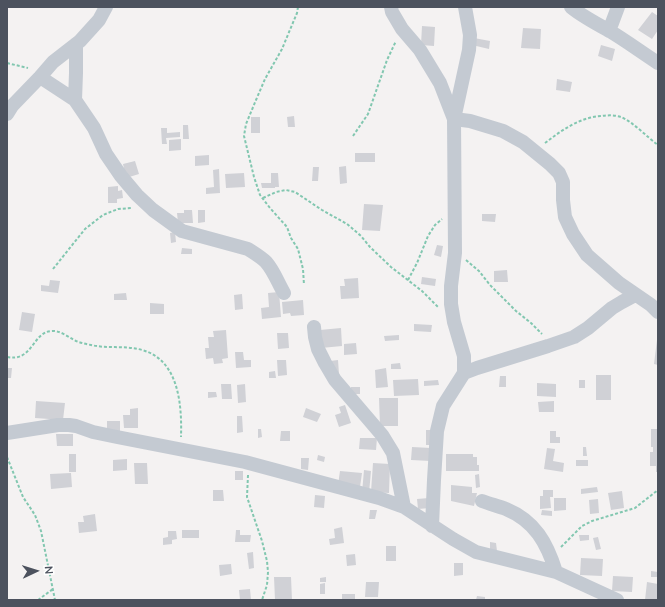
<!DOCTYPE html>
<style>
body{margin:0}
#map{position:relative;width:665px;height:607px;overflow:hidden;background:#f4f2f2;font-family:"Nunito Sans",sans-serif}
canvas{display:block}
.frame{position:absolute;inset:0;border:8px solid #4c525e;pointer-events:none}
.north{position:absolute;left:16px;top:551px;width:40px;height:40px;-webkit-text-stroke:3px #fff;paint-order:stroke;rotate:86deg;font-size:11px;font-weight:700;line-height:16px;text-align:center;color:#4c525e}
.north::after{content:'';display:block;margin:auto;width:14px;height:18px;background:#4c525e;clip-path:polygon(50% 0,100% 100%,50% 72%,0 100%)}
</style>
<div id="map">
<canvas width="665" height="607"></canvas>
<div class="frame"></div>
<div class="north">N</div>
</div>
<script>
const c = document.querySelector('canvas').getContext('2d');
c.lineJoin = 'round';
function paint(path, color) {
  c.fillStyle = color;
  c.fill(path, 'evenodd');
}
function strokePath(path, color, width, dash) {
  c.strokeStyle = color;
  c.lineWidth = width;
  c.lineCap = dash ? 'butt' : 'round';
  c.setLineDash(dash || []);
  c.stroke(path);
}
paint(new Path2D(`
 M652,12L658,16V30L652,39L638,30Z
 M422,26L435,27L434,46L421,45Z
 M523,28L541,29L540,49L521,48Z
 M474,38L490,41L489,49L472,45Z
 M601,45L615,49L612,61L598,56Z
 M557,79L572,82L570,92L556,90Z
 M294,116L295,127H288L287,117Z
 M251,117H260V133H251Z
 M183,125H188L189,139H183Z
 M161,128H167V133L180,132V137L166,138L167,144H162Z
 M181,139V150L169,151V140Z
 M355,153H375V162H355Z
 M209,155V165L195,166V156Z
 M135,161L139,174L126,178L123,164Z
 M346,166L347,183L340,184L339,167Z
 M313,167H319L318,181H312Z
 M219,169L220,193L206,194V188L214,187L213,170Z
 M244,173L245,187L226,188L225,174Z
 M271,173H278L279,187H275V188H262L261,183H271Z
 M118,186V191L122,190L123,198L117,199V203H108V187Z
 M364,204L383,205L380,231L362,230Z
 M184,210H192L193,223H178L177,213H184Z
 M198,210H205V222L198,223Z
 M482,214H496L495,222L482,221Z
 M175,232L176,242L171,243L170,233Z
 M437,245L443,246L441,257L434,255Z
 M182,248L192,249V254H181Z
 M507,270L508,282H494V271Z
 M422,277L436,279L435,286L421,284Z
 M358,278L359,298L341,299L340,286H345L344,279Z
 M50,280L60,281L58,293L41,291V285L49,286Z
 M279,292L281,317L262,319L261,308L269,307L268,293Z
 M126,293L127,300H114V294Z
 M242,294L243,309L235,310L234,295Z
 M303,300L304,315L291,316L290,313L283,314L282,302Z
 M150,303L164,304V314H150Z
 M22,312L35,314L32,332L19,330Z
 M414,324L432,325L431,332L414,331Z
 M341,328L342,346L321,348L320,330Z
 M226,330L228,358L222,359L223,363L214,364L213,358L206,359L205,348H209L208,337H214L213,331Z
 M277,333H288L289,348L278,349Z
 M399,335V340L385,341L384,336Z
 M657,340H658V365L654,364Z
 M356,343L357,354L344,355V344Z
 M235,352H243L244,360H251V367L236,368Z
 M277,360H286L287,375L278,376Z
 M338,360L339,374L332,375L330,361Z
 M400,363L401,369H391V364Z
 M7,368H12L11,378H7Z
 M386,368L388,387L376,388L375,370Z
 M275,371L276,378H269V372Z
 M596,375H611V400H596Z
 M500,376H506V387H499Z
 M418,379L419,395L394,396L393,380Z
 M438,380L439,385L424,386V381Z
 M579,380H585V388H579Z
 M537,383L556,384V397L537,396Z
 M221,384H231L232,399H222Z
 M245,384L246,402L238,403L237,385Z
 M351,387H360V394H351Z
 M208,392H216L217,397L208,398Z
 M379,398H398V426H380Z
 M36,401L65,403L63,420L35,418Z
 M554,401V412H539L538,402Z
 M345,405L351,423L339,427L335,415L341,413L339,407Z
 M138,408V428H124L123,415H130V409Z
 M306,408L321,414L317,422L303,417Z
 M237,416H242L243,432L237,433Z
 M107,421H120V431L107,432Z
 M258,429H261L262,437L258,438Z
 M651,429H658V472H656V466H650V452H653V447H651Z
 M426,430H434V445H426Z
 M281,431H290V441H280Z
 M550,431H556V437H560V443H550Z
 M56,434H73V446H57Z
 M360,438H377L376,450L359,449Z
 M412,447L431,448V461L411,460Z
 M583,447H586L587,456H583Z
 M547,448L555,449L553,461L564,463L563,472L544,469Z
 M69,454H76V472H69Z
 M446,454H473V457H477V465H479V471H446Z
 M318,455L325,457L324,462L317,460Z
 M301,458H309L308,470L301,469Z
 M127,459V470L113,471V460Z
 M576,460H588V466H576Z
 M134,463H147L148,484H135Z
 M373,463L390,464L389,493L371,492Z
 M364,470L371,471L369,493H362Z
 M235,471H243V480H235Z
 M340,471L362,473L360,487L338,485Z
 M71,473L72,487L51,489L50,474Z
 M479,474L480,487L476,488L475,475Z
 M451,485L472,487V493H477L474,506L451,501Z
 M597,487L598,492L581,494V489Z
 M213,490H223L224,501H213Z
 M543,490H553V497H550L551,508L540,509V496H543Z
 M622,491L624,508L611,510L608,493Z
 M315,495L325,496L324,508L314,507Z
 M429,498L430,508L418,509L417,499Z
 M554,498H566V510L554,511Z
 M598,499L599,513L590,514L589,500Z
 M370,510H377L375,519H369Z
 M542,510L552,511V516L541,515Z
 M95,514L97,531L79,533L78,522H84L83,516Z
 M342,527L344,543L330,545L329,539L335,538L334,529Z
 M182,530H199V538H182Z
 M236,530H240V535H251L250,542H235Z
 M168,531H176L177,539L172,540V544L163,545V538L168,537Z
 M579,535H589V540L580,541Z
 M598,537L601,549L596,550L593,538Z
 M490,542L496,543L497,551H490Z
 M386,546H396V561H386Z
 M253,552L254,568L249,569L247,553Z
 M355,554L356,565L347,566L346,555Z
 M581,558L603,559L602,576L580,575Z
 M454,563H463V575L454,576Z
 M231,564L232,574L220,576L219,565Z
 M651,571L658,572V577H651Z
 M613,576L633,577L632,592L612,591Z
 M274,577H291L292,600H275Z
 M326,577V582H320V578Z
 M366,582H379L378,597H365Z
 M647,582L658,584V600H645Z
 M325,583V594H320V584Z
 M250,589L251,600H240L239,590Z
 M342,594H355V600H342Z
 M477,596L485,597V600H476Z`), '#d0d1d6');
strokePath(new Path2D(`
 M298,7L297,13L282,49L265,79L256,100L246,124L244,136L254,177L260,195L270,208L287,227L291,238L298,249L303,269L304,285
 M7,63L28,68
 M353,136L368,114L387,60L396,41
 M545,143C562,130 580,117 602,116C608,115 615,115 621,117C633,122 647,137 658,145
 M263,198L276,192L286,190L295,192L322,210L347,224L361,236L370,247L391,267L422,291L438,307
 M466,260L479,271L490,285L516,311L531,323L542,334
 M53,269L85,229L103,215L118,209L132,208
 M408,280L417,263L428,236L435,225L442,219
 M7,357C33,362 32,333 51,331C60,330 68,337 76,341C81,343 86,344 91,345C108,349 125,345 142,350C179,360 182,405 181,437
 M7,457L23,497L35,515L41,531L55,600
 M248,475L247,497L262,541L267,561L268,572L267,585L262,600
 M561,547L582,526L592,521L635,508L658,490
 M38,600L53,589`), '#82c7b0', 2, [3, 2]);
strokePath(new Path2D(`
 M391,7L392,12L402,29L420,50L440,83L454,119L455,253L451,286V304L454,322L464,356V373L443,406L437,431L434,480L432,526
 M465,7L470,35L469,50L454,119L470,121L503,131L523,142L550,164L559,173L563,182V200L565,217L573,234L587,255L619,283L651,305L658,312
 M571,7C582,16 595,23 608,30C625,40 641,52 658,63
 M609,31L618,7
 M40,77L75,100L94,128L106,154L121,176L137,195L153,210L182,231L248,249C254,253 261,257 266,262C274,271 278,283 284,293
 M75,100L76,73V44
 M7,114L12,106L40,77L53,62L80,41L99,20L106,7
 M314,327L315,337L318,349L325,363L335,380L382,435L393,453L404,507
 M464,373L477,368L548,346L574,337L588,328L612,308L622,302L635,295
 M7,433L58,425H69L76,426L93,432L117,437L245,462L379,498L404,507L453,539L476,552L556,572L617,600
 M482,501C490,504 498,506 506,509C535,521 547,543 556,572`), '#c4cad2', 14);
</script>
